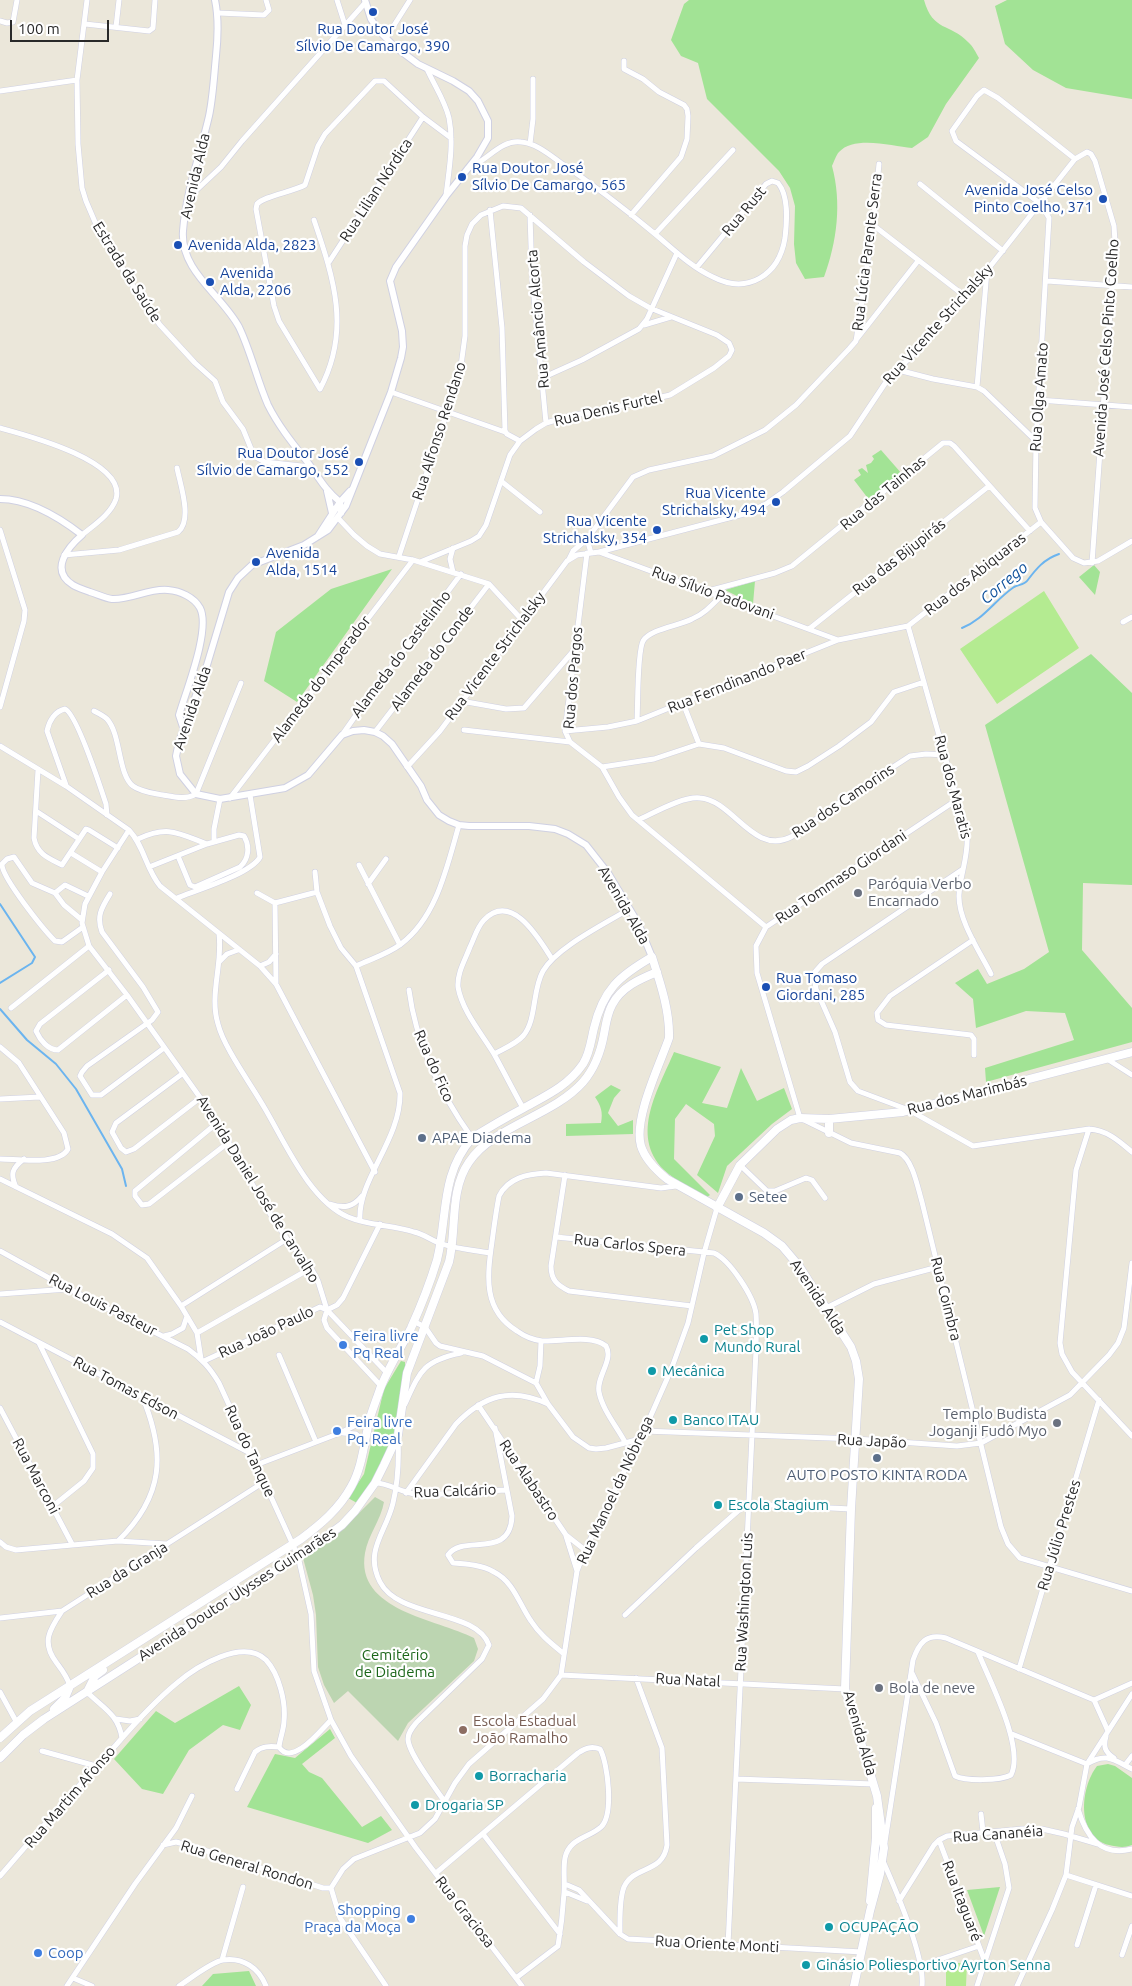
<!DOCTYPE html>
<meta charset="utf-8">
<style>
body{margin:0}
#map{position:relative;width:1132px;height:1986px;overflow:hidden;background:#ebe7da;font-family:Ubuntu,sans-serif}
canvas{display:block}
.scale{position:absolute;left:10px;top:20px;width:99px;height:22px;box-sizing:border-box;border:2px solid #292929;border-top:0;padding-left:6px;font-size:15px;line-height:18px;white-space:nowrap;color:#292929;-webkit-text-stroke:4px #fff;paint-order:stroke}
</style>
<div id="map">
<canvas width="1132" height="1986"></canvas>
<div class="scale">100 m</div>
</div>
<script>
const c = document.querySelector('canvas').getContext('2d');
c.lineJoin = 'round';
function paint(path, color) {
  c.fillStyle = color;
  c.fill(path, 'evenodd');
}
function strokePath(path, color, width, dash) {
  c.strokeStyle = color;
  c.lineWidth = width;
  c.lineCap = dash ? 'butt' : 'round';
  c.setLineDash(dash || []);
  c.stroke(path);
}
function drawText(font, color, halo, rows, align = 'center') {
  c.font = font + ' Ubuntu,sans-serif';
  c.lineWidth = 4.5;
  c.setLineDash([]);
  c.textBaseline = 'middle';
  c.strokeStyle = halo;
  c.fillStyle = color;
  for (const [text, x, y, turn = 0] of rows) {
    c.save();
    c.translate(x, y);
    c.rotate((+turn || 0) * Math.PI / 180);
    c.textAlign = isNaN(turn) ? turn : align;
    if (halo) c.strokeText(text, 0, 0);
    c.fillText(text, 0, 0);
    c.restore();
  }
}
paint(new Path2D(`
 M689,0H924C933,32 950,23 968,42C973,46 976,53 979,58L946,104L928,137L912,148C893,146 854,135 839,152C836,155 834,162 832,166C842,203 837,242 824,277L805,279L796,263L794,244L795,206L790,188L779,171L707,99L698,63L681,56L671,40L684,4Z
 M1007,0H1132V99L1066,88L1033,70L1005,44L995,6Z
 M881,450L902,474L870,501L854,480L861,475L858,470L862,468L868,473L866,465L871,463L874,459L872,456Z
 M1094,565L1100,572L1095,595L1079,577Z
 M392,569L297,702L264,681L276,632L331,589Z
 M755,581L753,604L725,590Z
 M1091,654L1132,693V885L1083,883L1082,950L1132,1008V1042L986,1082L985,1068L1074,1040L1065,1013L1026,1011L976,1028L973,999L955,983L978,969L987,984L1024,969L1049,952L985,725Z
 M674,1052L721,1067L702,1103L727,1108L741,1068L757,1101L784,1088L792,1109L772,1124L727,1166L718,1193L697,1175L715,1136L714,1124L686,1104L675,1119L674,1159L710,1195L706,1198C692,1189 676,1181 664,1170C629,1135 659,1088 674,1052Z
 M611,1085L621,1090L614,1098L608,1113L618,1126L633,1120V1134L566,1136V1124L601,1123C603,1112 601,1106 595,1097Z
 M401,1361L405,1362V1366L397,1429L373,1480L357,1503L348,1498L364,1474L384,1389Z
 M239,1686L251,1705L240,1730L223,1725L189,1750L163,1794L142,1789L114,1759L156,1711L175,1723Z
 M330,1729L335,1738L302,1764L309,1772L322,1778L362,1827L381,1816L392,1830L368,1843L247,1807L275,1754L295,1758Z
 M1108,1764L1115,1766L1132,1778V1845C1125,1848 1117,1847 1109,1845C1076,1837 1080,1788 1097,1766Z
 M1000,1887L984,1936L967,1890Z
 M249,1971L256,1986H202L213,1974Z`), '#a2e395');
paint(new Path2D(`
 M375,1497L384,1502C381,1520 368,1535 365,1553C355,1611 437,1619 474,1638L478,1649L474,1661L408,1723L398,1741L348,1691L334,1703L324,1685L318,1667L316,1615L313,1595L303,1558L336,1536Z`), '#bcd5b1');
paint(new Path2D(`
 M1044,591L1079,648L997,704L960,649Z
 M946,1963H967L966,1986H946Z`), '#b4eb91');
strokePath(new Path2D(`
 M962,628C983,620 995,600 1014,587C1018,585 1025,584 1027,581C1036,569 1044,559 1059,554
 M0,904L35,957L32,963L0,983
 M0,1009L27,1040L56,1064L76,1089L122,1169L126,1186`), '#6bb4ef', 2);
const minor = new Path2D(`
 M87,0L77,80L78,144L82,188L86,201L95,222L136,291L160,325L195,363L215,381L223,402L243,429L254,456L265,462L311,467
 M337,0L345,25
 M218,13L264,15L269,10L266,0
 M0,21L7,23L13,22L17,0
 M85,24L149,31L153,28L155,0
 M116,27L119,0
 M386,38L410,0
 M624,61V69L643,79L659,92L684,105L687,109L688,116L687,139L681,157L631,215
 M427,69C434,85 445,101 449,118C454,143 449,170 446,195
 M0,91L77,80
 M530,144L533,119V79
 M1075,159L998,98L984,90L977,96L952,131L956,141L1041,204L1049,218L1036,441L1035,508L1041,522L1073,558L1084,563L1098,561L1132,541
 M468,168C486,162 501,139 521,142C536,143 550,155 561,163C594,185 625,209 655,234C673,249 691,267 713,277C748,295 779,275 785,238C787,221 789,196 778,183L772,181L766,184L697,267
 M920,184L1003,251
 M188,198L221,167L242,141L365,3
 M490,210L502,328L505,431L507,434L520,441
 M530,215L532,277L546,423
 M314,220C334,279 351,331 320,389
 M873,225L966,297
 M655,234L733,150
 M329,262L423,117
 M1047,281L1132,287
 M644,325L671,317
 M856,340L918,261
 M898,370L933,379L977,387L984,391L1036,441
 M542,378L582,360L639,329L647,319L677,253
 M977,387L987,271
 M320,389L279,321L274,306L256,209L257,204C264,196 292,192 305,185L318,146L325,134L375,81H384L423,117L451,138
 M391,392L505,432
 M1039,400L1132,407
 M0,428C26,435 127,461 116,499C111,514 94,525 82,535
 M501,481L540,512
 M338,518L354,535L367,546L380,554L413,560L489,584L523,621
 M0,530L25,610L24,621L0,707
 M599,552L744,514L766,504L783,492L850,436L888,379L926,342L966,297L1075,159L1087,152L1091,154L1095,161L1114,226L1115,242L1092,563
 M587,553L565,731L570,742L602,767L619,797L632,815L766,927
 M591,553L587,539L633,477L649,470L713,456L765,430L796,405L849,349L856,341L873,225L879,164
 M64,555L119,550L178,532C193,520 180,484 177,468
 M399,556L460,373L465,336V246L467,235L472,224L481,215L503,206L521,208L584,262L629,296L650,308L717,335L729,343L732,350L729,356L714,368L670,395L631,404L570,416L546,423L536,429L520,441L510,455L486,525L479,536L471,541L420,562
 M569,559L573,551L587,539
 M453,572L450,559L453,548
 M708,591L775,573L792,566L943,443H950L954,446L1030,531
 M1123,622L1132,617
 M908,626L967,834C969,856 960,874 959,895C958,920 980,952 991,974
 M809,629L989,486
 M461,701L506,709L524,708L575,649
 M683,703L699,744
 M94,711C98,713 104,716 107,719C121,734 118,775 133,786C141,792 153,793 163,795C174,797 186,800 196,794L241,683
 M637,721C638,705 637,653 643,641C650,629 679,626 692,619C704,614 712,605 721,596
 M464,730L570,742
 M565,731L608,727L637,721L838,640L908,626L1041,522
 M375,732L489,584
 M342,735L368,698L461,574
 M0,746L66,786L129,830C144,846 146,869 160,886L260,966L276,984L375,1172
 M407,767L440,731L567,561L577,555L599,552L838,640
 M602,767L654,759L699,744L724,748L786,771L796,772L808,766L839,746L871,722L894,692L924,682
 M38,770L34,838C37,854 48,858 62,865L86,829L89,830L118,848
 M66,785L47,731C49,721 55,711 65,709C77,714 101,789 106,804L107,815
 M230,798L413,560
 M958,799L766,927L756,946L757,973L800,1118L851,1143L900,1153C913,1160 918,1189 922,1202L1001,1527L1008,1544L1020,1558L1132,1591
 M36,811L79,839
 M638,820C654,813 683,796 700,798C733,800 753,856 791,837L853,793L910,756L926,754L945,755
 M129,830L102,872L85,904L82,923L89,946L127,995L214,1117L263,1203L287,1239L311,1268L318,1281L327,1310L387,1373
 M138,839C168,825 178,833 207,844
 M214,842V829L220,799
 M71,853L102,872
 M359,865L400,945
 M149,867L207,844L239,835L244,836C250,846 249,859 240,867L195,887L190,885L178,856
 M963,869L822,964L815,972L814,977L816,989L835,1032L850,1082L858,1091L909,1110L973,1146L1089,1129C1107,1130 1119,1141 1132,1152
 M315,872L317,892L330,926L341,948L356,966L400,1093C401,1140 357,1180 360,1221
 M368,884L386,859
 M55,893L65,885L88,896
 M257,893L275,903L317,892
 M110,894C102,907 96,916 102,932L143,987L158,1012L152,1020L87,1066L82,1072L80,1076L92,1095H101L164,1048
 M177,898C197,890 251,874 260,857L250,795
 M275,903L276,984
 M82,920L64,905L55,893L32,883L14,857L7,859L2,864C1,877 44,930 55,941L62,942L83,927
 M219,934C223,964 209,995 218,1024C224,1048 251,1084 264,1107C285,1142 309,1200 348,1217C369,1226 393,1225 414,1232C424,1234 432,1241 442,1244C457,1249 474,1250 490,1253
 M973,940L890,996L877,1013L878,1020L886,1025L971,1035L974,1039V1055
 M220,961L227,954L238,950
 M260,966L269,962L276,954
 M356,966C371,959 388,954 401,944C437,917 447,866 459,825
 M109,970L40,1024L36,1031C40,1040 48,1050 58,1050L127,995
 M409,990C416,1044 440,1093 472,1138
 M11,1008L89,946
 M0,1047L19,1063L64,1133L68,1149C59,1166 17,1159 0,1159
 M494,1054C503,1049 516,1044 523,1036C537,1020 532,990 543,971C557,947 605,924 629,909
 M1107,1059L1132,1075
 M182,1074L116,1123L112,1132L121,1148L126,1152L134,1149L200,1098
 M0,1099L40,1097
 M523,1108C513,1090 504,1072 494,1054C482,1034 462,1011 458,987C457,973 465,960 470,947C474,939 477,927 484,920C512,891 539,939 552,959
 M217,1123L135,1191V1196L142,1205L149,1204L229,1142
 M1089,1129L1076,1170L1060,1343L1062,1354L1072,1372L1132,1436
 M740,1165L767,1191H775L806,1178L812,1180L825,1198
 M565,1175L551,1266C551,1280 557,1285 569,1291L692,1306
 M0,1179L112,1234L147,1258L181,1306L197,1333L201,1359
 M16,1187C10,1174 12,1168 24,1159
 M330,1204C344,1209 353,1207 362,1196
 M556,1237L714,1253C730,1260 754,1297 756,1314C757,1326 756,1339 756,1350L728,1945
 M0,1251L69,1289L188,1349C202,1359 210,1368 219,1383L298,1556L311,1614L314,1671L331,1720L351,1756L416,1848L522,1986
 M0,1294L68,1289
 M181,1306L287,1239
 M826,1308L874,1284L938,1267
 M327,1310L337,1305L343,1298L380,1224
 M327,1310L324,1320L327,1328L381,1386
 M413,1321L425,1327L436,1343L440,1346L483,1356L536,1383L548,1404L573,1437L589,1448L596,1449L606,1448L640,1439
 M0,1322L250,1453
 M197,1333L311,1268
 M164,1336L172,1334L183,1328L187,1316
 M39,1343L93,1454V1468L84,1481L53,1506
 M279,1355L316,1442
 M204,1361L320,1307L327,1310
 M536,1383L540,1366L541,1341
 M405,1404C420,1371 423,1361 461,1353
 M478,1405L566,1535L585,1550
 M0,1408L72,1544
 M495,1428L512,1516C510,1561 463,1533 448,1555L453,1563C467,1564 482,1565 494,1572C514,1582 519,1604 531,1621C540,1635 552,1644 564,1654
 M644,1431L856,1439L957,1446L981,1443L1070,1395L1109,1355L1118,1343L1124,1328L1132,1263
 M343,1433L356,1434L366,1443
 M398,1438C399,1459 398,1482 393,1503C386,1533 364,1550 380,1582C399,1619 476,1609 489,1645L482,1659L417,1722C413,1727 408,1732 408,1739C408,1753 436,1789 445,1802
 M625,1442C617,1427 602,1409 599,1392C596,1377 614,1360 606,1346C592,1334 560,1342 542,1341C534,1340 524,1336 517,1331C483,1310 487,1277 492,1242C494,1227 496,1211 499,1196C508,1178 527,1174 546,1173L661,1188L676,1186
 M256,1465L340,1433L370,1418
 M375,1483C390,1483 401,1493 416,1494C444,1496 478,1491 507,1490
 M406,1493L456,1424C484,1395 511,1387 548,1404
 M566,1536L577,1571
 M118,1541C164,1496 166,1453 142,1396
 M0,1542L6,1547L16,1550L118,1541L167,1544
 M625,1615L696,1548L738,1511L749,1504L851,1509
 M0,1618L62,1611
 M1019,1669L1099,1400
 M912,1673L936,1723L955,1776C965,1781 1000,1781 1011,1775C1025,1747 989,1680 978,1652
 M561,1675L845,1689
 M70,1686C67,1676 62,1670 56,1662C41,1642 50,1629 62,1611L264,1482
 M0,1692L17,1723
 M87,1692C103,1708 118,1714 122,1738
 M1094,1700L1132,1683
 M116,1719L130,1721L140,1719
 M1012,1734L1087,1764C1106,1752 1114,1760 1132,1769
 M1106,1736C1103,1747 1105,1752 1114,1758
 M42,1751L96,1766
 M1125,1765L1132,1756
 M736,1779L874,1784
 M237,1789L255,1752C262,1746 270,1746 279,1747
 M1078,1809C1086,1836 1100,1857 1132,1849
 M981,1814L983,1832
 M483,1834L560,1934
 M939,1840L985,1962
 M885,1842L913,1660C919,1643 926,1633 946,1638L1094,1700L1108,1731
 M163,1845L176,1842L188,1845L323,1888H331
 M883,1861C895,1888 925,1958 922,1986
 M436,1873L578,1753C586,1748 591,1746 600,1749C608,1763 614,1815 601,1827C589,1838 569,1838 565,1858C563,1869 565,1881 564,1893C563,1910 561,1928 558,1946L516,1978
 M1066,1875L1132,1896
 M0,1876C38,1832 76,1788 116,1745C135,1723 155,1701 177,1683C197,1666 243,1638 266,1660C279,1674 286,1702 284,1721C284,1729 280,1738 279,1747C292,1767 320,1731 331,1720
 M565,1884L579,1890L620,1934L628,1939L862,1952
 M565,1892L587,1901
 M899,1901L934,1845L939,1840L947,1836L1022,1829H1042L1064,1834L1098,1844
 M620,1934C620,1920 619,1900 624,1887C634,1865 663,1874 667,1845L662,1748L636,1678
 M1077,1945L1096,1885
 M1122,1955L1132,1926
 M222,1960L243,1887
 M920,1966L979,1946
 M73,1978L92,1986
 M67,1986L135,1884L176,1828L192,1796
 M179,1986C190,1979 211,1962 223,1960C243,1957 259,1968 266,1986
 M386,1986L340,1918L331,1888L343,1869L354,1859L420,1833L435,1819L455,1783L469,1764L543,1699L561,1675L577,1571L585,1550L644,1431L671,1370L688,1323L704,1253L717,1208
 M977,1986L1009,1888L1005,1864L994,1832
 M1017,1986L1052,1910L1066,1875L1072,1827L1079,1807L1087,1764L1132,1694`);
const tertiary = new Path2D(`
 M215,0C219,19 218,37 216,56C214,76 213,97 209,116C200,155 186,192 183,231C180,271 222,295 239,327C251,352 257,380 268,405C279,427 294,445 309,464C319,478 326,491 340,502L341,513
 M365,0L371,19L378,30L394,46L418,64L453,81L469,91L478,101L488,121V138L477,157L446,196L396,267L390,281L402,331L403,347L401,358L391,392L346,506L328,530L304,545L252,565L238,578L229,592L207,665L179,742L176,756L180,774L196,794L220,799L285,788L308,775L342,735L353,731L364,730L375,732L383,736L392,744L421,786L427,800L439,815L449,821L459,825L469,826H529L555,829L568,834L586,845L608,873L638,923L652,957
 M327,491L332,513
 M0,499C29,499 60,518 82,535C68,547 49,570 73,585C78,588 85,590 90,592C97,594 105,598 112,599C131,600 149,588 168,590C180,591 194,597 200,608C211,629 186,691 179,715L183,727
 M318,536L340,502L350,491`);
const secondary = new Path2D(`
 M829,1119V1133
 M717,1208L740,1165L777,1129L791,1120L800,1118L829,1119L903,1112L1132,1052
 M87,1692L95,1676L103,1670
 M54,1709L65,1698L70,1686
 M0,1738L30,1711L301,1539C321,1524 339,1509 351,1487C363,1466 364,1441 370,1418C373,1408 377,1398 380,1389C388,1368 401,1348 411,1328C421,1306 430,1283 437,1260C448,1216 440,1175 472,1138C488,1128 505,1118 522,1109C545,1096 567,1087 583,1064C590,1053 591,1040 594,1028C603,990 619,976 652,957C660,982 670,1011 669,1038C660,1064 633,1119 641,1146C645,1159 656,1170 667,1179L764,1233L782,1246L799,1266L851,1347L856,1361L859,1379L851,1509L845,1689L877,1796L884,1848L880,1874L870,1911L854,1986
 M0,1758L23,1735L44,1719L308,1550L342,1525L355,1511L375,1483L384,1465L398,1435L407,1373L449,1262C457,1230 449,1191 469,1162C493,1126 553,1116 583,1082C595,1068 601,1051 604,1034C606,1024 607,1014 612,1005C621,987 640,979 657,972
 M870,1901L876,1838V1808`);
strokePath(minor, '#cfd0e2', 6);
strokePath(tertiary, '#cfd0e2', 8);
strokePath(secondary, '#cfd0e2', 9);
strokePath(minor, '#fff', 5);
strokePath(tertiary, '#fff', 6);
strokePath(secondary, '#fff', 8);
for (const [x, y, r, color] of [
 [373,12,5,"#1a4fb4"],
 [462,177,5,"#1a4fb4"],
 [1103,199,5,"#1a4fb4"],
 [178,245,5,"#1a4fb4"],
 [210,282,5,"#1a4fb4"],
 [359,462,5,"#1a4fb4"],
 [776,502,5,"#1a4fb4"],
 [657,530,5,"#1a4fb4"],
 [256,562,5,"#1a4fb4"],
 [858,893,5,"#6b7280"],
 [766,987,5,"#1a4fb4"],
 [422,1138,5,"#5c6f8a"],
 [739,1197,5,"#5c6f8a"],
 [704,1339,5,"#0f9aa8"],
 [343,1345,5,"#3f7fe0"],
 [652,1371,5,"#0f9aa8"],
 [673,1420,5,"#0f9aa8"],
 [1057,1423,5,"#6b7280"],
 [337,1431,5,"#3f7fe0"],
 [877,1458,5,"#5c6f8a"],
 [718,1505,5,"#0f9aa8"],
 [879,1688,5,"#6b7280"],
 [463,1730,5,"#8d6e63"],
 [479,1776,5,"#0f9aa8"],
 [415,1805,5,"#0f9aa8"],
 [411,1919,5,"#3f7fe0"],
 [829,1927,5,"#0f9aa8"],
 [38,1953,5,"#3f7fe0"],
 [806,1965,5,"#0f9aa8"]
]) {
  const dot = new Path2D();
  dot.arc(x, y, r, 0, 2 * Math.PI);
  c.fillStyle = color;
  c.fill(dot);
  strokePath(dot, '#fff', 2);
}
drawText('15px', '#164399', '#fff', [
 ["Rua Doutor José",373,29,"center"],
 ["Sílvio De Camargo, 390",373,46,"center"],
 ["Rua Doutor José",472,168],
 ["Sílvio De Camargo, 565",472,185],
 ["Avenida José Celso",1093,190,"right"],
 ["Pinto Coelho, 371",1093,207,"right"],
 ["Avenida Alda, 2823",188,245],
 ["Avenida",220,273],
 ["Alda, 2206",220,290],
 ["Rua Doutor José",349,453,"right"],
 ["Sílvio de Camargo, 552",349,470,"right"],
 ["Rua Vicente",766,493,"right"],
 ["Strichalsky, 494",766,510,"right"],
 ["Rua Vicente",647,521,"right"],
 ["Strichalsky, 354",647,538,"right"],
 ["Avenida",266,553],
 ["Alda, 1514",266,570],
 ["Rua Tomaso",776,978],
 ["Giordani, 285",776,995]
], 'left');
drawText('15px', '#292929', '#fff', [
 ["Avenida Alda",195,176,-77],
 ["Rua Lilian Nórdica",376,190,-57],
 ["Rua Rust",744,211,-50],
 ["Rua Lúcia Parente Serra",867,252,-83],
 ["Estrada da Saúde",127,272,58],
 ["Rua Amâncio Alcorta",538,319,-95],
 ["Rua Vicente Strichalsky",938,324,-48],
 ["Avenida José Celso Pinto Coelho",1106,348,-86],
 ["Rua Olga Amato",1039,397,-86],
 ["Rua Denis Furtel",608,409,-13],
 ["Rua Alfonso Rendano",439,431,-72],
 ["Rua das Tainhas",883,493,-40],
 ["Rua das Bijupirás",899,557,-38],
 ["Rua dos Abiquaras",975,574,-38],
 ["Rua Sílvio Padovani",713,593,20],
 ["Alameda do Castelinho",401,654,-53],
 ["Rua Vicente Strichalsky",495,656,-53],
 ["Alameda do Conde",432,658,-53],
 ["Rua dos Pargos",573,678,-85],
 ["Alameda do Imperador",321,679,-53],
 ["Rua Ferndinando Paer",737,681,-22],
 ["Avenida Alda",192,708,-71],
 ["Rua dos Maratis",953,787,75],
 ["Rua dos Camorins",843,801,-34],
 ["Rua Tommaso Giordani",841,877,-34],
 ["Avenida Alda",624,905,60],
 ["Rua do Fico",434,1066,66],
 ["Rua dos Marimbás",967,1095,-14],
 ["Avenida Daniel José de Carvalho",258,1189,58],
 ["Rua Carlos Spera",630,1245,6],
 ["Avenida Alda",818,1297,56],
 ["Rua Coimbra",946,1299,76],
 ["Rua Louis Pasteur",103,1305,27],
 ["Rua João Paulo",266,1332,-25],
 ["Rua Tomas Edson",126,1388,28],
 ["Rua Japão",872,1441,3],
 ["Rua do Tanque",250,1451,65],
 ["Rua Marconi",36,1476,62],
 ["Rua Alabastro",529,1480,56],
 ["Rua Manoel da Nóbrega",615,1490,-65],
 ["Rua Calcário",455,1491,-2],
 ["Rua Júlio Prestes",1059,1535,-73],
 ["Rua da Granja",127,1570,-32],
 ["Avenida Doutor Ulysses Guimarães",237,1594,-33],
 ["Rua Washington Luis",744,1602,-87],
 ["Rua Natal",688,1680,3],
 ["Avenida Alda",860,1733,74],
 ["Rua Martim Afonso",70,1797,-49],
 ["Rua Cananéia",998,1834,-4],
 ["Rua General Rondon",247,1865,17],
 ["Rua Itaguaré",962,1901,69],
 ["Rua Graciosa",465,1912,52],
 ["Rua Oriente Monti",717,1944,3]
]);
drawText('15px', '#5b616d', '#fff', [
 ["Paróquia Verbo",868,884],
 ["Encarnado",868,901],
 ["Templo Budista",1047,1414,"right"],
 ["Joganji Fudô Myo",1047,1431,"right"],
 ["Bola de neve",889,1688]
], 'left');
drawText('15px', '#4e5e75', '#fff', [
 ["APAE Diadema",432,1138],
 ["Setee",749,1197],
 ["AUTO POSTO KINTA RODA",877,1475,"center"]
], 'left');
drawText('15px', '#0d838f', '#fff', [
 ["Pet Shop",714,1330],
 ["Mundo Rural",714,1347],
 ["Mecânica",662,1371],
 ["Banco ITAU",683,1420],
 ["Escola Stagium",728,1505],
 ["Borracharia",489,1776],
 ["Drogaria SP",425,1805],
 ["OCUPAÇÃO",839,1927],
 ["Ginásio Poliesportivo Ayrton Senna",816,1965]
], 'left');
drawText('15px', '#366cbe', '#fff', [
 ["Feira livre",353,1336],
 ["Pq Real",353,1353],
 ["Feira livre",347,1422],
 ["Pq. Real",347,1439],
 ["Shopping",401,1910,"right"],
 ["Praça da Moça",401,1927,"right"],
 ["Coop",48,1953]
], 'left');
drawText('15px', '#1b6619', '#fff', [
 ["Cemitério",395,1655],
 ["de Diadema",395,1672]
]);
drawText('15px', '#785e54', '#fff', [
 ["Escola Estadual",473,1721],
 ["João Ramalho",473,1738]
], 'left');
drawText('italic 16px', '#0c4f9a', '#fff', [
 ["Corrego",1004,583,-40]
]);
</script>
